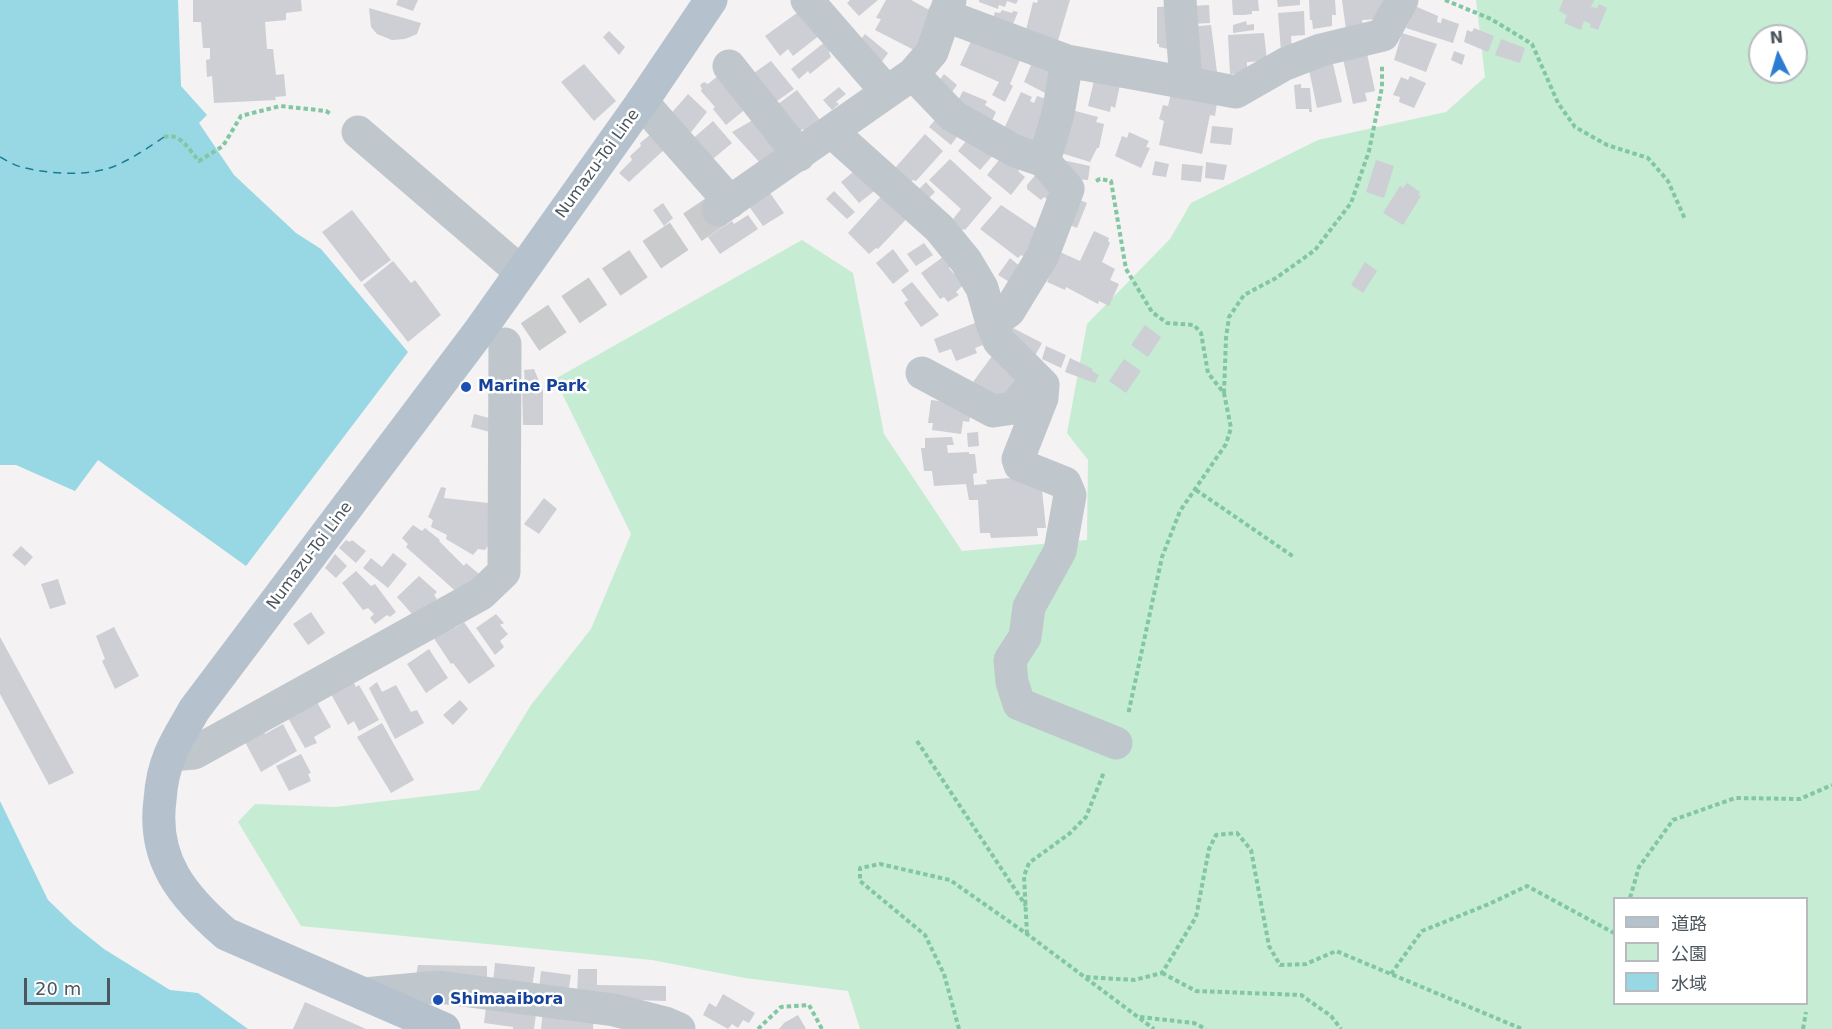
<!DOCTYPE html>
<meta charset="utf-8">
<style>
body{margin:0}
#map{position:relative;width:1832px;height:1029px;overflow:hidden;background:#f4f2f2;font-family:"DejaVu Sans","Noto Sans JP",sans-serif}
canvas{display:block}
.legend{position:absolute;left:1613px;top:897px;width:195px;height:108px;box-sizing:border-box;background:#fff;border:2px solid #b7bbbf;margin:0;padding:8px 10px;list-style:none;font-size:18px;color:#4c565e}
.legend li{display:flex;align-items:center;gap:12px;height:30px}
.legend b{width:30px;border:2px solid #b7bbbf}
.north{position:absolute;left:1748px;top:24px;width:60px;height:60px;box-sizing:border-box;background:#fff;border:2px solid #b7bbbf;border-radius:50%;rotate:355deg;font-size:16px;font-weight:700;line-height:24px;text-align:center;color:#4c565e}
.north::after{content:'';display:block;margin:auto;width:21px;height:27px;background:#2d7cd3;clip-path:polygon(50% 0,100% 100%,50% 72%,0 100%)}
.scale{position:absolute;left:24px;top:978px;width:86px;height:27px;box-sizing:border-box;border:3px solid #4c565e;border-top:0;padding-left:8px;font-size:18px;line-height:21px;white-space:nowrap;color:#4c565e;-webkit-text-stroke:4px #fff;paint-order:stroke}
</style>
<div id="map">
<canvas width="1832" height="1029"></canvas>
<ul class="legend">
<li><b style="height:8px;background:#b5c2cd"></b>道路</li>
<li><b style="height:16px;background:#c6ecd3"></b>公園</li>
<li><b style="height:16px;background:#98d7e4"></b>水域</li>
</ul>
<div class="north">N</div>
<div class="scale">20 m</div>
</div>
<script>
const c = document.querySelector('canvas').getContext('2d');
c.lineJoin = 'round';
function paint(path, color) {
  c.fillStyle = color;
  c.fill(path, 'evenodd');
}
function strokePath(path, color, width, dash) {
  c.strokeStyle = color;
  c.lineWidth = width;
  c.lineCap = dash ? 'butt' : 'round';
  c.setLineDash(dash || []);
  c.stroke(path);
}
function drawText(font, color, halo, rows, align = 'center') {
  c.font = font + ' "DejaVu Sans",sans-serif';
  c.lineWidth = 5;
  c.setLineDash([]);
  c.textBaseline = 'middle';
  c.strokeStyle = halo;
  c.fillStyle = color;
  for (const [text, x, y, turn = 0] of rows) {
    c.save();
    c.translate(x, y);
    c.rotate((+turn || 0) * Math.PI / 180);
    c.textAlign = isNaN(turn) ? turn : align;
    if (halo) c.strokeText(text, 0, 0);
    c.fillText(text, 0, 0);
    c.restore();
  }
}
paint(new Path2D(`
 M1476,0H1832V1029H860L848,991L745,978L652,960L301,926L238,822L255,804L335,807L479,790L531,705L591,629L631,534L555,379L802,240L853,273L884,434L962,551L1087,540L1088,460L1067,433L1087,324L1170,239L1191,203L1318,140L1446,112L1485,77ZM1760,36H1796V72H1760ZM1614,898H1806V1004H1614Z`), '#c6ecd3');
paint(new Path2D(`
 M0,0H178L181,86L207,115L199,123L234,175L296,233L321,249L408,352L246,566L98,460L75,491L16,465H0Z
 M0,801L48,900L74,925L104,949L170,990L198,993L248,1029H0Z`), '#98d7e4');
strokePath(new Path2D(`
 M0,157C7,161 14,165 21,167C49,174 88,177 115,166C133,158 148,148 164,137`), '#1a7e93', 1.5, [8, 6]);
paint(new Path2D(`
 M193,0H301L302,11L286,13V20L265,22L267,49H273L276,75L284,74L286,96L275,97L276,100L214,103L212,76L207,77L206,60L210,59V48H203L201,22H193Z
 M398,0H418L413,11L396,5Z
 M850,0H878L859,16L847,3Z
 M886,0H911L931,11L919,48L915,46L914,50L875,30L881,19L876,18Z
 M979,0H1018L1016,4L1007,1L1005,7L999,5L998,9L979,2Z
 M1038,0H1070L1057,44L1024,38L1033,2L1037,3Z
 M1232,0H1258L1259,11H1252V14L1244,15H1233Z
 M1277,0H1300V5L1278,7Z
 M1309,0H1335L1336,15H1332V26L1313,29L1312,20H1310Z
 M1342,0H1383L1379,19L1362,20L1363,27L1346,30Z
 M1563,0H1594L1591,7L1597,8L1599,4L1607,8L1598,30L1590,27L1591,24L1584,21L1581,30L1564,23L1567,15L1559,11Z
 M1209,5L1210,23L1192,24L1191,6Z
 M1177,6V51L1159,47V44H1157V7Z
 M1415,6L1438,16L1437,22L1441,23L1442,18L1459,24L1453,43L1406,28Z
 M369,8L421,23L417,34L405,39L392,40L377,34L371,27Z
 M801,10L820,35L793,56L788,49L780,56L765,36Z
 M1002,10L1012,13L1013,11L1018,12L1013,24L992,21L995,12L1000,13Z
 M1304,11L1305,35L1291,36L1292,51L1281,52L1278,13Z
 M1246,21L1247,25L1254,24V30L1233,33V25Z
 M1211,25L1218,80L1193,71L1188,27Z
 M1474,28L1494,36L1488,52L1464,42L1467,30L1472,32Z
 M609,31L625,47L619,55L603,37Z
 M1264,33L1267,61L1247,62V73L1230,74L1228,35Z
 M1402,33L1437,44L1426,72L1394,60Z
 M865,34L888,53L881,63L857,44Z
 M973,37L1021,58L1010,84L1013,86L1005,102L992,95L999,82L960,65Z
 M1501,39L1525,48L1520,63L1495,55Z
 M825,42L832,50L829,52L831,57L810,74L808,71L799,79L791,69Z
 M1366,49L1375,91L1365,93L1367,101L1353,104L1342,54Z
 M1454,51L1465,55L1462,65L1451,60Z
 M1034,58L1055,67L1047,94L1024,82Z
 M1332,60L1342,102L1317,108L1309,70Z
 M771,61L794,89L770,106L748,77Z
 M584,64L616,101L594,121L561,82Z
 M1096,72L1120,85L1115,108L1111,106L1110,112L1088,106Z
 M944,74L957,85L952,92L939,81Z
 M719,75L748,107L726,125L713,109L715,107L701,91L702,89L700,85L704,82L708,84Z
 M1410,76L1426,83L1414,108L1399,102L1400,97L1393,95L1401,77L1408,80Z
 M1301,84V88H1310L1312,112H1309V109H1296L1294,85Z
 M839,87L846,94L836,102L839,104L832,110L823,100Z
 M797,90L820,120L805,132L803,129L794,136L774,107Z
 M963,91L987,101L985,105L996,112L990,125L955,106Z
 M1021,92L1032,97L1030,101L1034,103L1037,96L1049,100L1036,149L1003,131Z
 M1171,93L1217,103L1215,116L1210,115L1202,154L1159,145L1164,121L1159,119L1163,105L1168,106Z
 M688,94L707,112L688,136L668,117Z
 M1072,110L1098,117L1096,122L1104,124L1099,148H1097L1090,162L1061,153Z
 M941,113L962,130L951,145L929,127Z
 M753,120L784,148L761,164L732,132Z
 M713,121L732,143L708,163L689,142Z
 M1212,126L1233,128L1231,145L1210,143Z
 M1129,132L1149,141L1146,147L1150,148L1141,168L1115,156L1122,136L1127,138Z
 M651,134L665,149L629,182L619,173L632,160L630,156L641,146L640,143Z
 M925,134L943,151L916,181L913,180L906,187L895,168Z
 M971,135L994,154L980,170L958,151Z
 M1003,155L1020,168L1018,171L1025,177L1011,195L987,175Z
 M1053,158L1090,166L1088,180L1069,179Z
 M950,159L992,198L965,230L963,229L959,233L953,219L961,209L929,180Z
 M1376,160L1394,166L1384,198L1366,192Z
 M1155,161L1169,164L1166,177L1152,175Z
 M1206,162L1227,165L1224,180L1205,178Z
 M1182,164L1203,166L1201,182L1181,180Z
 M859,167L878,188L859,203L841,182Z
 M1038,172L1048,179L1054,204L1044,197L1041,200L1027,189V185Z
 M926,182L935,192L924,203L915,193Z
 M1407,183L1420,192L1418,195L1421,196L1403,225L1383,213L1400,186L1403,188Z
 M768,190L784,213L763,226L748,205Z
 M834,191L855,212L847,219L826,199Z
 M885,192L911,214L878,249L876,248L869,254L848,233Z
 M1075,198L1087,203L1077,228L1065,223Z
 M663,203L673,218L664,226L653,210Z
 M1001,205L1037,229L1025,257L1021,255L1018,258L980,229Z
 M352,210L391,260L361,282L322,232Z
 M748,215L758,229L720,254L708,237L732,221L734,224Z
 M1094,231L1109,238L1108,241L1110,243L1102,262L1115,269L1110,280L1119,284L1109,306L1099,301L1098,304L1066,287L1065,290L1047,282L1060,252L1080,261Z
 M924,243L933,255L916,266L907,254Z
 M893,249L909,271L893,284L876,263Z
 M947,254L955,262L949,268L954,274L959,271L966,282L956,292L959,295L948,302L944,297L940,299L921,273Z
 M1010,258L1022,268L1011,283L998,275Z
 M393,261L411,283L415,280L441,315L408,342L363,285Z
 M1365,262L1377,271L1363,293L1351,285Z
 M912,282L939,315L921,327L904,303L908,300L901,290Z
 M980,321L988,343L975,348L977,353L956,361L951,349L939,353L934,339Z
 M1145,325L1161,337L1148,357L1131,345Z
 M1009,326L1042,343L1035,356L1027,352Z
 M1046,346L1066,355L1061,368L1042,359Z
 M992,356L1023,380L1003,405L973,382Z
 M1070,358L1093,369L1092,371L1099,375L1095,383L1065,372Z
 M1124,359L1141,371L1126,393L1109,381Z
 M534,369L543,391V425H523L522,384H525L524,370Z
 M931,400L973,405L969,422L963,421L961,434L932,430L933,423H928Z
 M474,414L493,419L490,432L471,427Z
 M978,432L979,446L968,447L967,433Z
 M952,437L954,445H947L948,453L969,452V454H975L977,473L973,474L974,485L987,484L986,480L1032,476L1041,481L1046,528H1037L1038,536L991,538L990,533H980L978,500H969L966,484L934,486L932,471H924L921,448H925V438Z
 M441,487L446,488L444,498L488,503L493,539L485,550L478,549L473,555L446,539L447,535L431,527L433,520L428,517Z
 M544,498L557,509L539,534L524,524Z
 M413,525L422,531L425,528L440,540L439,541L464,566L466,563L479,574L460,595L406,547L408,544L402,538Z
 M346,540L350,542L352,540L366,551L356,563L339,548Z
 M21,546L33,557L25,566L12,555Z
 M393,553L407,564L388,588L363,568L371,558L382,567Z
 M335,554L347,566L336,578L325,568Z
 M356,571L371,586L375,584L396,612L390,617L387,615L375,624L370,618L374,614L368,608L363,610L342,583Z
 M419,576L437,592L434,595L437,599L419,616L412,614L397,597Z
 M58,579L66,604L50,609L41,584Z
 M311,612L325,633L308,645L293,624Z
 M496,614L504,623L500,625L508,634L500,641L504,647L495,655L476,628Z
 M464,622L495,666L469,684L453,663L451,664L433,637L453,623L455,628Z
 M114,627L139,676L115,689L102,661L105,659L96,636Z
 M0,637L74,773L49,785L0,694Z
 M429,649L448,678L426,693L407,664Z
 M353,681L356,687L359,685L379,720L359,731L354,721L348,725L331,694Z
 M377,682L382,692L396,685L411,712L417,710L424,723L395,739L369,688Z
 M460,700L468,709L453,725L443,715Z
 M317,702L331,727L314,737L317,743L305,748L288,718Z
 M382,723L414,780L391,793L357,737Z
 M283,724L297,751L261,772L245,742L264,732L265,734Z
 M301,754L311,773L308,774L311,781L289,791L276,766Z
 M495,963L535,967L532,988L493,983Z
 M418,965L487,966V984L416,975Z
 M578,969H597V985L666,986V1001L577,998Z
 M541,971L571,975L568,993L539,989Z
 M723,994L755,1013L749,1023L743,1020L738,1028L732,1024L728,1029L703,1015L709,1003L716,1007Z
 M305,1002L366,1029H293Z
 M486,1007L536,1014L534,1029H513V1027L484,1023Z
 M543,1011L594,1017L593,1029H541Z
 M798,1015L806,1029H779L784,1023Z`), '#cdcfd4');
strokePath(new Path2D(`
 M530,337L718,210`), '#cacbcd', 33, [33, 16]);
strokePath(new Path2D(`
 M1445,0L1491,19L1532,44L1558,103L1575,127L1607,145L1648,158L1668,181L1685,219
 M164,137C180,132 189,150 199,161L223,146L241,116L280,106L326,111L332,115
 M1096,181L1100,179L1111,181L1126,269L1152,312L1167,323L1194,325L1201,333L1208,373L1224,393L1231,428L1226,444L1180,511L1162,557L1128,715
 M1224,393L1226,338L1229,317L1244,295L1276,278L1315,250L1351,203L1369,151L1382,87V66
 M1196,490L1294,557
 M917,741L1026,906
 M1630,898L1639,867L1673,820L1735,798L1800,799L1832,785
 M1027,934L1024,876L1029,863L1069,834L1086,817L1104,772
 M1162,973L1196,991L1301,995L1331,1016L1341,1029
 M1391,974L1422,931L1489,904L1527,886L1614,933
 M1086,977L1134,980L1162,973L1196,917L1209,849L1216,835L1237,833L1251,850L1269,946L1280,965L1306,964L1336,951L1522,1029
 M1140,1017L1194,1023L1206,1029
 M758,1029L781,1007L809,1005L822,1029
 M959,1029L944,974L925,935L860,881V868L880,864L950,880L1027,934L1154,1029
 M1803,1029L1806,1012`), '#81c7a2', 4, [4.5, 3]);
strokePath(new Path2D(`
 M807,0L887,92
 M1180,0L1186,83
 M944,15L1067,61L1236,92L1285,64L1321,50L1383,35L1402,0
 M729,66L799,155
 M913,74L953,116L1015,151L1044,161L1068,189L1042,257L1009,311L992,323
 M642,102L730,202
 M358,132L521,272
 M832,132L939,228L966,261L982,288L992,323L999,341L1031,373V386L1014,408L993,411L922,373
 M1044,161L1058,114L1067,61
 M718,210L913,74L932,52L950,0
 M1031,373L1043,385L1042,398L1018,459L1020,465L1065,483L1070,495L1060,551L1029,607L1025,637L1010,660L1012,682L1019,704L1116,743
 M170,755L194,753L481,594L504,572L505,344
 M364,994L439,987L614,1010L665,1023L679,1029`), '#bfc7cd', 33);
strokePath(new Path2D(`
 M444,1029L226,934C183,897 152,860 160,800C161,785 164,769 170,755C176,739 186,725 194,710L478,333L642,102L711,0`), '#b5c2cd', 33);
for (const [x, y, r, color] of [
 [466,387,6,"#1a4fb4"],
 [438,1000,6,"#1a4fb4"]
]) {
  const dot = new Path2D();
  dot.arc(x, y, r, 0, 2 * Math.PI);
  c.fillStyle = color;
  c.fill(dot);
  strokePath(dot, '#fff', 2);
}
drawText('16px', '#4c565e', '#fff', [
 ["Numazu-Toi Line",598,164,-54],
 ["Numazu-Toi Line",310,556,-53]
]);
drawText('bold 16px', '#164399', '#fff', [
 ["Marine Park",478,387],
 ["Shimaaibora",450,1000]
], 'left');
</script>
